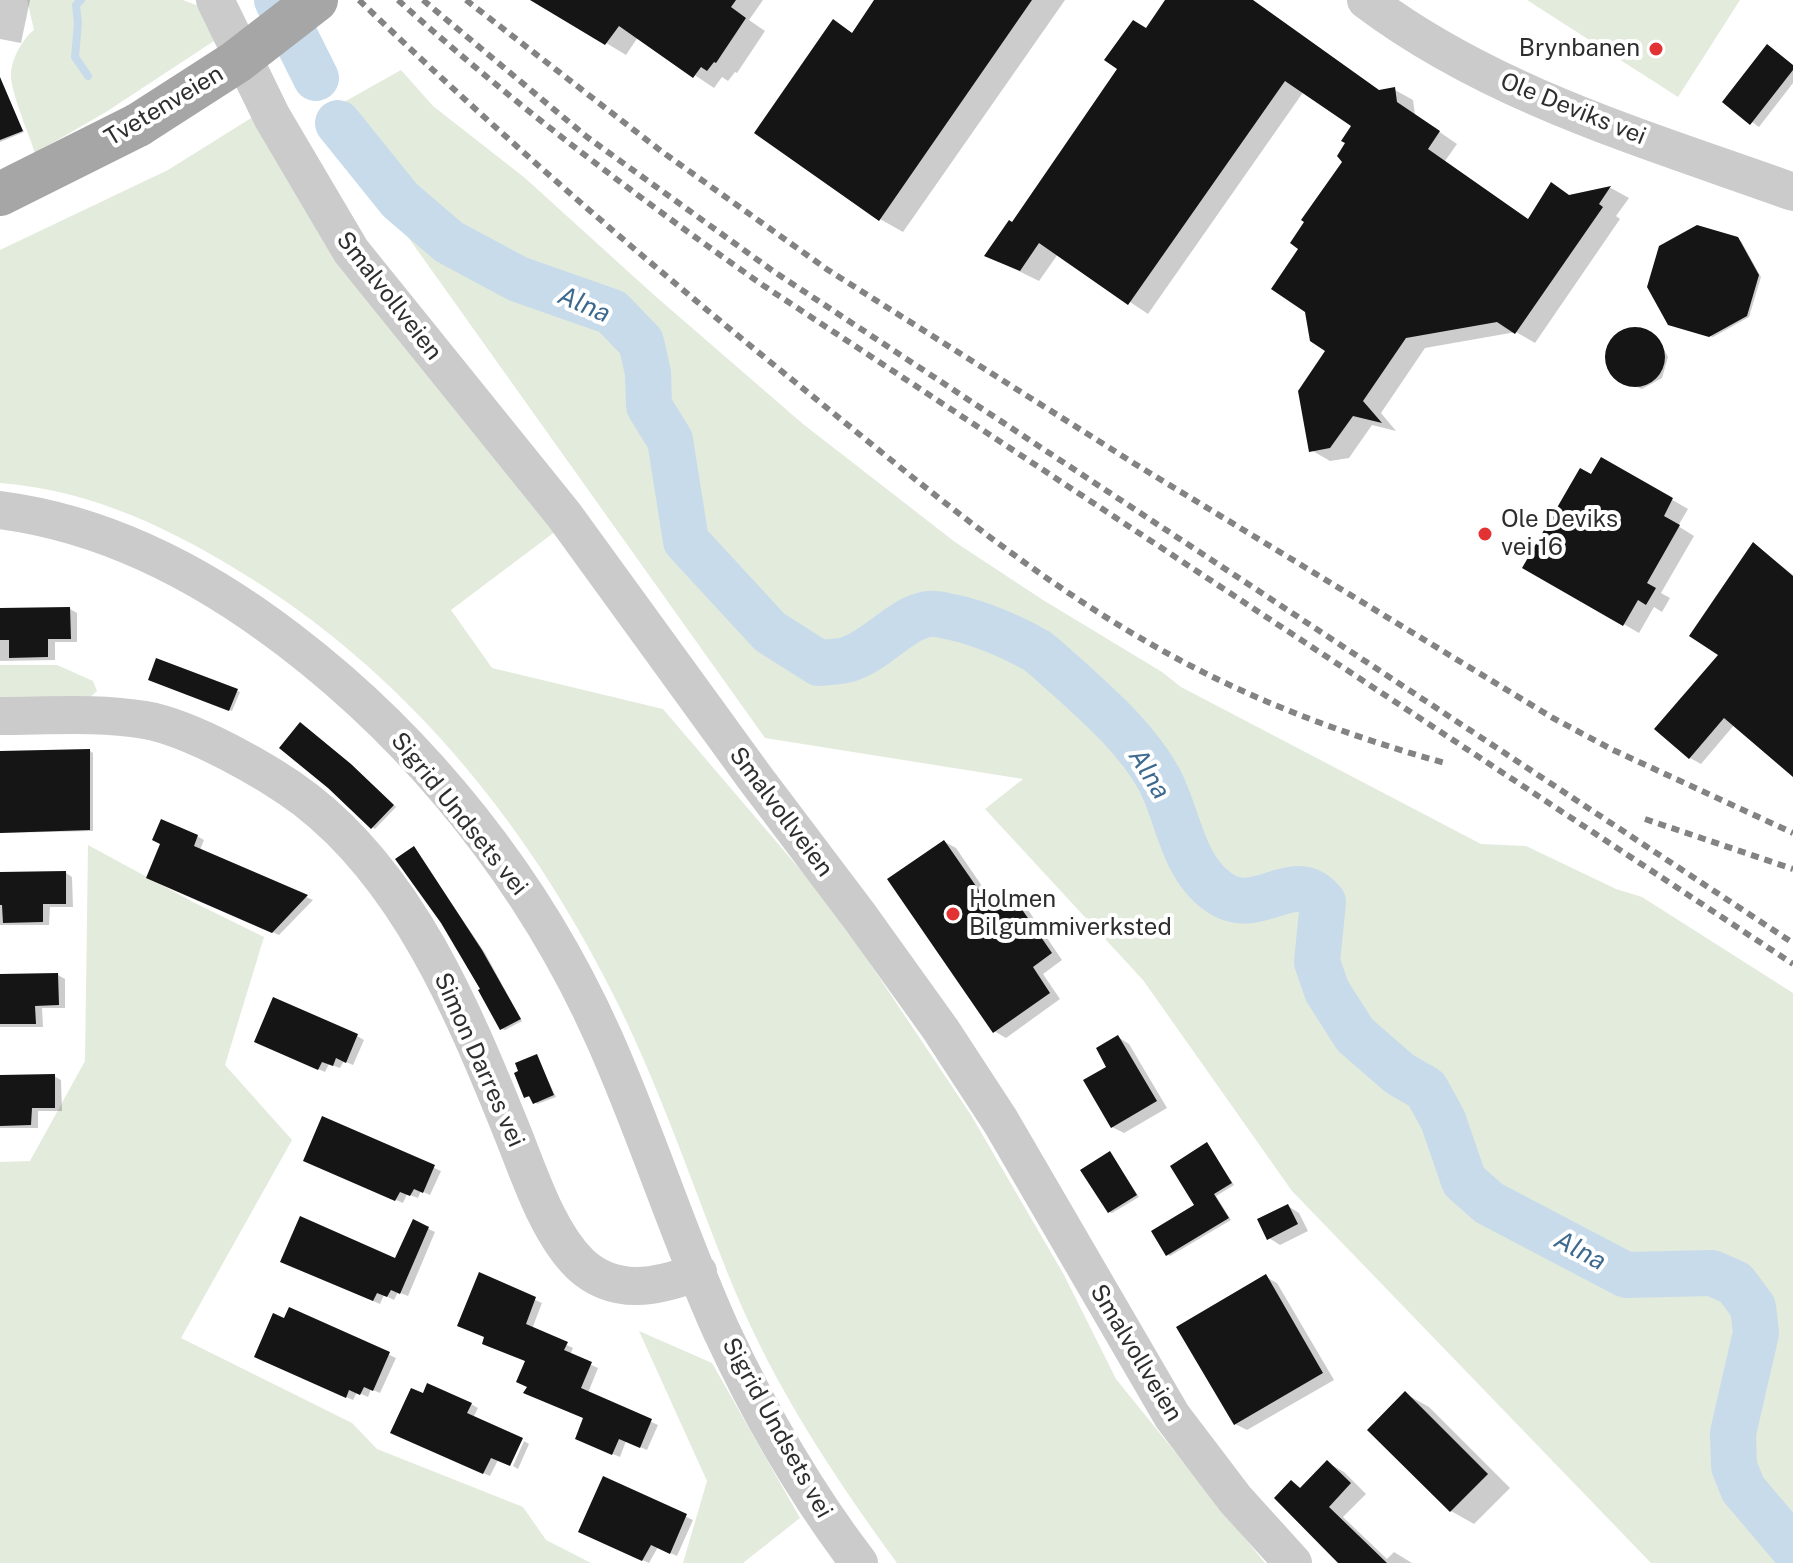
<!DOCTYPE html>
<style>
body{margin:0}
canvas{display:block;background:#fff}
</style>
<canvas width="1793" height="1563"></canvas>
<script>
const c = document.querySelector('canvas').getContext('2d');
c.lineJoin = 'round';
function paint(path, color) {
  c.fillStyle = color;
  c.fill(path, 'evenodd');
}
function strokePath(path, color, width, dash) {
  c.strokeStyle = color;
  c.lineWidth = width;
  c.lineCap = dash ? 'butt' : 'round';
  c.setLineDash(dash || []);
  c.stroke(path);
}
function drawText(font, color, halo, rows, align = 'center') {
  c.font = font + ' "Public Sans",sans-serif';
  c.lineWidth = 8;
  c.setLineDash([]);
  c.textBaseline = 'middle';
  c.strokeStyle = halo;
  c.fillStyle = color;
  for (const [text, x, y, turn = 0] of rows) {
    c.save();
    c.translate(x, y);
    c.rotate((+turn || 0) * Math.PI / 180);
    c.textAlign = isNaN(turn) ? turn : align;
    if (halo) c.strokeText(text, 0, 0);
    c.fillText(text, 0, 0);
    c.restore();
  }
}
paint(new Path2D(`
 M27,0H183L196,5L217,39L106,112L35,153C29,134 10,91 11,74C11,60 23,38 34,30Z
 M1527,0H1740L1678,97Z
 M401,70L433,106L525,178L654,295L803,424L955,542L1043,600L1162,672L1181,687L1481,844L1526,846L1616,889L1642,897L1793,993V1563H1651L1292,1191L1143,980L985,809L1023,779L765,738L321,115Z
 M256,115L556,531L451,610L492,668L663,709L833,908L971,1115L1064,1275L1116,1379L1265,1563H897C835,1478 776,1389 735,1291C696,1196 664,1097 618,1004C535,834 414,681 252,579C174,530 93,490 0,483V250L168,170Z
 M0,665H57L93,681L97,691L89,698H0Z
 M88,845L193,902L264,937L225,1065L292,1140L181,1338L352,1423L377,1449L523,1507L546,1540L591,1563H0V1162L30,1161L85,1061Z
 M639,1331L712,1363L800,1518L743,1563H683L707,1481Z`), '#e3ebdc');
paint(new Path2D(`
 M0,0H30L21,43L0,39Z
 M535,0H763L749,20L765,31L737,73L735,72L728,81L722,77L714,88L638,37L626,55Z
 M877,0H1065L903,232L880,219L833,22L854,34Z
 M1168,0H1252L1381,92L1395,90L1413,100L1415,115L1457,144L1445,161L1529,220L1572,196L1611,188L1629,198L1616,216L1620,219L1535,343L1516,332L1425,348L1381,413L1396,431L1372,425L1349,458L1330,461L1311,450L1328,351L1301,248L1344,161L1354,126L1304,91L1148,314L1058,254L1039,281L986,255L1013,224Z
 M1793,66V83L1759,127L1725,102Z
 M14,113L24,132L0,142V119Z
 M1737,239L1741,241L1761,277L1749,317L1713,337L1673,325Z
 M1632,328L1657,337L1668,357L1662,378L1642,389L1617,380L1606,360L1612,338Z
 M1602,459L1688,509L1678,526L1694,536L1661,593L1670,598L1662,612L1654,607L1639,633L1525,567L1592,477Z
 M1754,544L1793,575V774L1735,724L1701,764L1690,758Z
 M70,609L77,613V642H55V660L0,661V610Z
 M153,681L237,691L240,692L232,711Z
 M90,751L93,753V831L0,833V754Z
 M354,768L396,807L375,829L372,827Z
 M197,836L204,840L200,850L313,900L279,935L155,880Z
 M945,842L956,848L997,908L1012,898L1024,904L1062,960L1043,974L1060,999L1006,1038L994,1031Z
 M414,848L485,953L522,1021L505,1030L502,1029Z
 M66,873L72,877L73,907H50L49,925H0V874Z
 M58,975L65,979V1008H42L43,1027H0V976Z
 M357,1036L364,1040L353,1065L344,1061L340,1068L329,1064L325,1072L263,1045Z
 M1118,1037L1129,1044L1167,1108L1124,1133L1112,1127L1109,1067Z
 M536,1056L556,1097L537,1104L532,1097H526Z
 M54,1076L61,1080L62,1111H38V1128H0V1077Z
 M323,1118L441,1171L430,1195L421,1191L418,1198L407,1194L403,1203L312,1164Z
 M1207,1145L1234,1185L1216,1196L1231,1220L1170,1256L1167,1254L1197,1206Z
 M1110,1153L1139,1197L1112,1213L1109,1212Z
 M1288,1206L1299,1213L1308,1231L1280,1245L1269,1238Z
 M414,1222L435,1232L408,1296L398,1292L394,1300L384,1295L380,1304L289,1265L396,1260Z
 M480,1275L542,1303L532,1329L573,1348L570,1355L598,1368L588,1393L658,1425L647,1450L626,1441L620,1457L584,1442L585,1418L529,1387L527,1361L486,1337Z
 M1266,1277L1277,1283L1334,1380L1247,1430L1235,1424Z
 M290,1309L396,1358L380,1393L371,1389L368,1397L357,1392L353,1400L263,1360Z
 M1406,1394L1429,1407L1510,1488L1474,1524L1451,1511Z
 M471,1404L478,1408L473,1418L498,1460L490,1476L399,1436Z
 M524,1441L529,1444L518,1469L513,1466Z
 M1328,1463L1344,1472L1366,1494L1343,1517L1387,1559L1394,1552L1412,1563H1342L1292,1483L1302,1489Z
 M604,1479L693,1520L677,1556L658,1547L649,1563L587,1535Z`), '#0003');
strokePath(new Path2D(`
 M81,0L76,5L78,23L75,57L88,76`), '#c8dbeb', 8);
strokePath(new Path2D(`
 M277,0L316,78
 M338,123L400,200L449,242L518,279L612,312L641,342L648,373L649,406L670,440L686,541L770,632L819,663C829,662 840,662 849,659C878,650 899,619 928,614C936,613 945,616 952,617C980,623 1013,637 1037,651C1047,658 1056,668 1065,675C1098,705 1137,739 1159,779C1178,814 1182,866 1217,891C1258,922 1292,865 1323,902L1317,962L1327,991L1355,1035L1400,1074L1426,1089L1443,1120L1464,1181L1489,1203L1626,1275L1712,1273L1735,1283L1753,1307L1756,1333L1733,1433L1734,1466L1743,1489L1793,1548`), '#c8dbeb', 46);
paint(new Path2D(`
 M530,0H736L731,7L746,18L716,63L714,62L707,71L701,67L693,78L619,26L605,45Z
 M874,0H1032L879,221L754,133L833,19L852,33Z
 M1165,0H1253L1379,90L1395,87L1397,102L1440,131L1428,149L1528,219L1551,182L1569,195L1611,186L1599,204L1603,207L1515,334L1497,322L1406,338L1363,401L1382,423L1353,416L1330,448L1309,452L1298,391L1325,351L1310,341L1305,312L1271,289L1298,249L1290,243L1304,222L1301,220L1342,162L1337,156L1345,143L1341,141L1351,126L1285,81L1128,305L1039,243L1020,271L984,256L1009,220L1012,222L1117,69L1104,60L1133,20L1146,28Z
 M1767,44L1793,65V70L1750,125L1722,102Z
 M0,77L23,131L0,140Z
 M1697,225L1738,237L1759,275L1747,316L1709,337L1668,325L1647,287L1659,246Z
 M1605 357a30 30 0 1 1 60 0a30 30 0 1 1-60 0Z
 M1601,457L1673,498L1664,516L1680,525L1647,583L1656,588L1646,605L1638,600L1623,626L1522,568L1580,468L1591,474Z
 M1753,542L1793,576V777L1724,718L1689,759L1654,729L1718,655L1689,636Z
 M70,607L71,639H48V657L9,658V640H0V608Z
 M156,658L238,689L229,711L148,680Z
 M300,722L351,764L394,805L371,829L328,788L279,748Z
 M90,749V830L0,833V751Z
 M161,819L198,835L194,846L308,895L272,933L146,878L160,844L152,840Z
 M944,840L992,909L1012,895L1052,953L1033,967L1050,993L993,1033L887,879Z
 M414,846L482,950L521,1019L500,1030L478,990L480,989L441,923L395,859Z
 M66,871V904H43V922L3,923L2,905H0V872Z
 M58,973L59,1005L35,1006L36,1024H0V974Z
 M273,997L358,1034L346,1063L336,1058L333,1066L322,1062L318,1070L254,1042Z
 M1118,1035L1157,1101L1111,1128L1083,1080L1106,1067L1096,1048Z
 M537,1054L554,1095L533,1104L529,1096L524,1098L514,1073L518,1071L515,1063Z
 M55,1074V1108H32L31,1125L0,1126V1075Z
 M322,1116L435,1165L423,1193L414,1189L410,1196L400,1192L395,1201L303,1161Z
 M1207,1142L1232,1183L1214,1194L1229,1218L1166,1256L1151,1231L1194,1205L1170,1166Z
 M1110,1151L1137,1195L1108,1213L1080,1170Z
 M1288,1204L1298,1224L1267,1240L1257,1219Z
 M300,1216L395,1258L413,1219L429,1227L400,1294L391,1290L387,1297L377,1293L373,1301L280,1262Z
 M479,1272L536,1297L526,1324L568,1342L564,1350L592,1362L581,1388L652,1419L640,1448L619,1439L612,1455L575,1439L583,1418L523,1393L527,1387L516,1382L525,1361L482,1344L484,1337L457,1326Z
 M1266,1274L1323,1373L1234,1425L1176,1327Z
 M289,1307L390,1352L373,1391L364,1387L360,1395L349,1390L346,1398L254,1357L273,1313L284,1318Z
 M427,1383L472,1403L467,1413L523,1438L510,1466L491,1458L483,1474L390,1433L411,1388L423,1393Z
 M1405,1391L1488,1474L1450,1512L1367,1430Z
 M1327,1460L1351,1483L1329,1507L1387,1563H1338L1274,1498L1291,1480L1300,1488Z
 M603,1476L687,1514L670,1554L651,1545L642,1561L578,1532Z`), '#151515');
strokePath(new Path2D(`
 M215,0L272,117L351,251L564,515L755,778L860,917L941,1030L1001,1122L1172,1416L1235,1499L1293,1563
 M1366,0C1492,95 1646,139 1793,192
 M0,510C108,524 203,574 289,640C424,743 535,883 604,1038C647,1134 678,1235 721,1330C759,1412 804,1491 859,1563
 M0,716C48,716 98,712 145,720C191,728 268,771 306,800C408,879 462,1008 509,1124C527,1167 546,1231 580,1264C615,1297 658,1287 698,1272`), '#cbcbcb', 38);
strokePath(new Path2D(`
 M0,194L138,125`), '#a6a6a6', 44);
strokePath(new Path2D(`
 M359,0C498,134 645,261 795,382C916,480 1038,584 1176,658C1261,704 1352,737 1445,763
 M398,0C513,104 637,197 764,286L1793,964
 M423,0L587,137L773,271L1793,943
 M466,0L661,151L828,270L1135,464L1553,718L1611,749L1793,833
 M1645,819L1793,869`), '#838383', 6, [8, 6]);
strokePath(new Path2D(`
 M138,125L236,62L316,0`), '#a6a6a6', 44);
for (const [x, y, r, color] of [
 [1656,49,8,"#e23233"],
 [1485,534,8,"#e23233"],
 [953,914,8,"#e23233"]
]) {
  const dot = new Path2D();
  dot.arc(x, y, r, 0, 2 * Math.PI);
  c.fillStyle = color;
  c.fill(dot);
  strokePath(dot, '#fff', 3);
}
drawText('24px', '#2e2e2e', '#fff', [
 ["Brynbanen",1640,49,"right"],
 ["Ole Deviks",1501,520],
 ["vei 16",1501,548],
 ["Holmen",969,900],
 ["Bilgummiverksted",969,928]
], 'left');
drawText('24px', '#2e2e2e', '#fff', [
 ["Tvetenveien",164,106,-31],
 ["Ole Deviks vei",1573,109,22],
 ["Smalvollveien",389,296,52],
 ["Smalvollveien",781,812,53],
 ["Sigrid Undsets vei",459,814,51],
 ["Simon Darres vei",479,1060,66],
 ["Smalvollveien",1136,1353,59],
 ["Sigrid Undsets vei",777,1428,61]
]);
drawText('italic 26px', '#3d698f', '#fff', [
 ["Alna",584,305,23],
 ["Alna",1149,774,58],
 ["Alna",1580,1251,28]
]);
</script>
